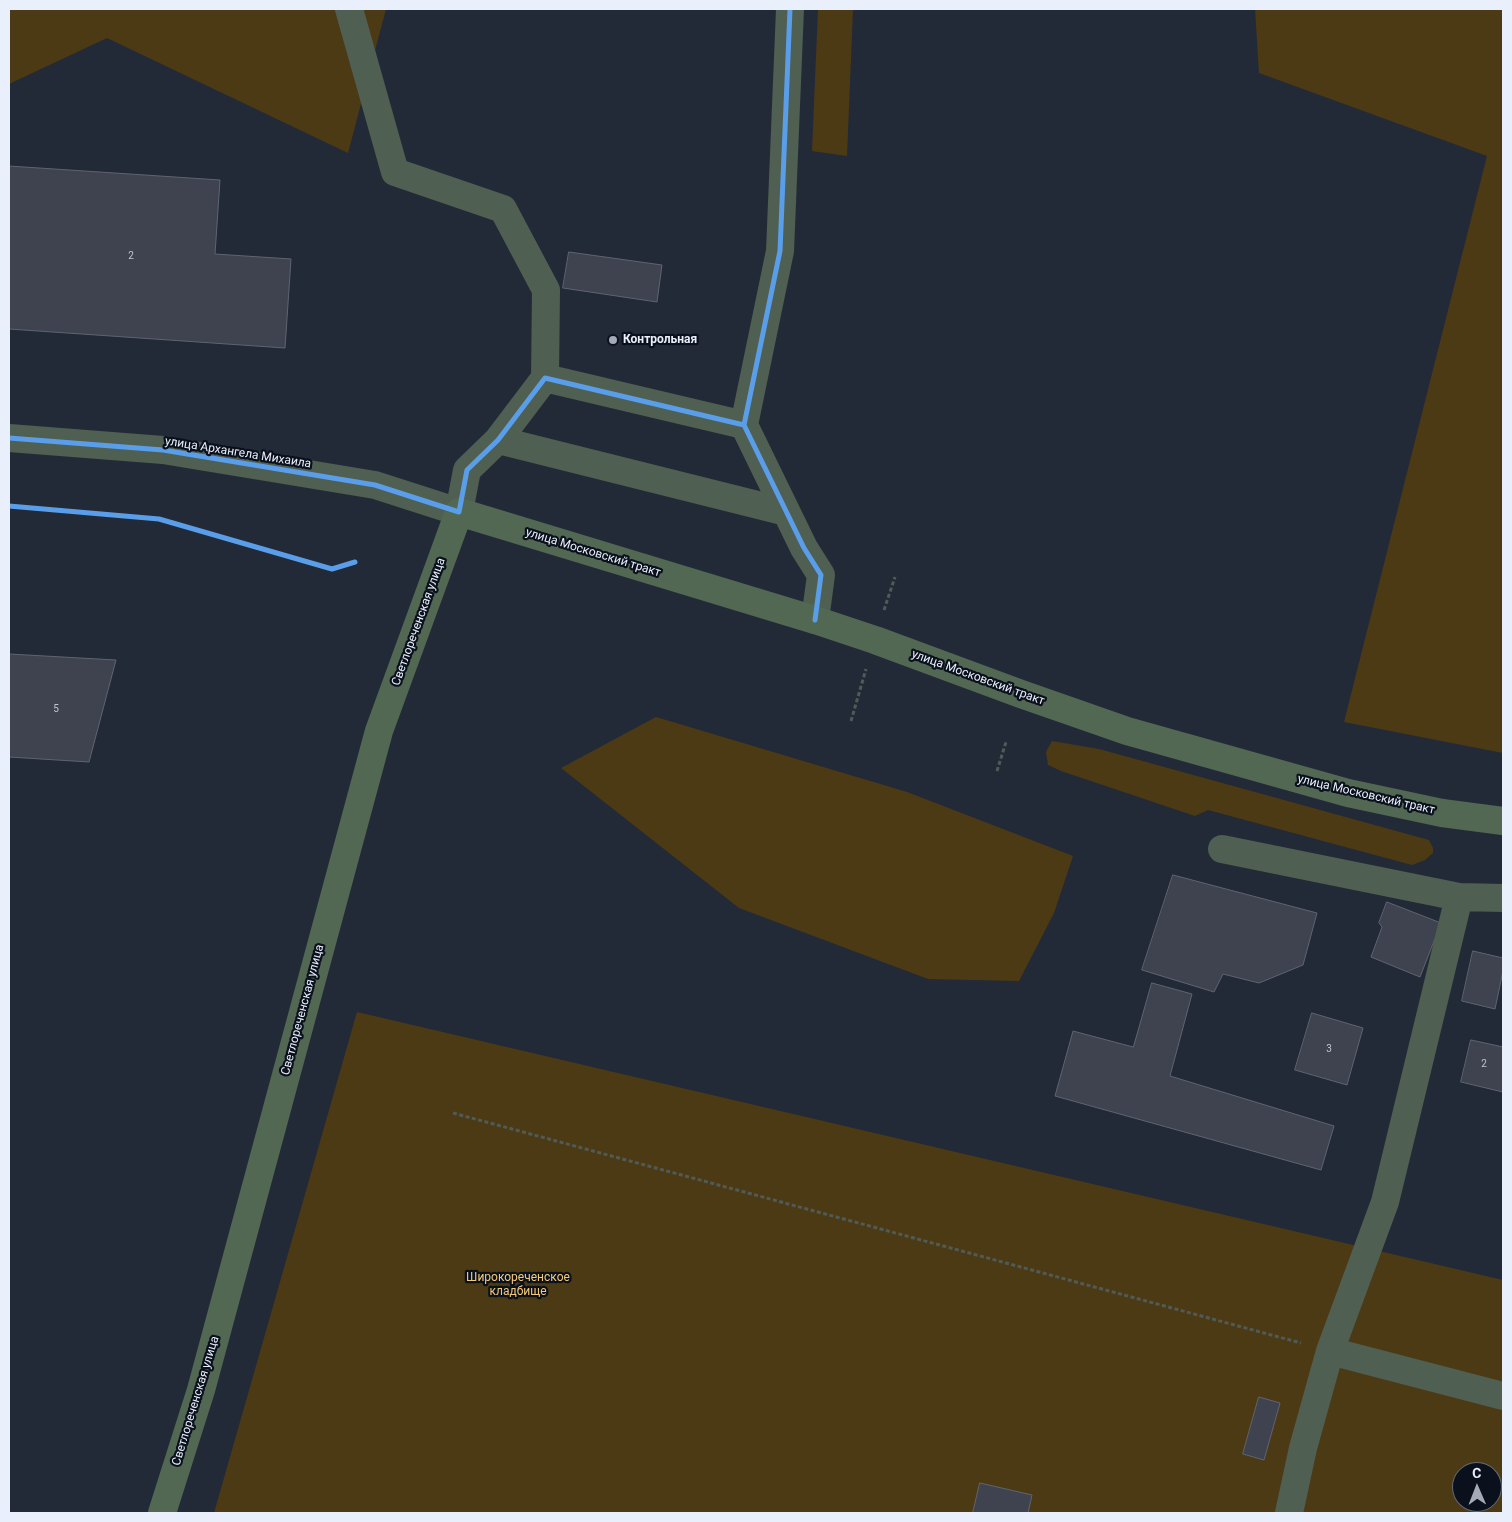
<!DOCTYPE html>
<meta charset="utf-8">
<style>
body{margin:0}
#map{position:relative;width:1512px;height:1522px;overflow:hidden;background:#222a38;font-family:Roboto,sans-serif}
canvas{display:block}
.frame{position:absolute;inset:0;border:10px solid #eaf0fb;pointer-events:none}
.north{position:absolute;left:1452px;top:1462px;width:50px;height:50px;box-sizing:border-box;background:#0a111d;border:1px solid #646a76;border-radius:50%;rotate:359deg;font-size:14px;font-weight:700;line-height:20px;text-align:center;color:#eaf0fb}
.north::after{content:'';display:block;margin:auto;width:18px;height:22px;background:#a4abb7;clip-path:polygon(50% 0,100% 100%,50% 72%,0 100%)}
</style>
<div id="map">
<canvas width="1512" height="1522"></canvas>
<div class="frame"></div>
<div class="north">С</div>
</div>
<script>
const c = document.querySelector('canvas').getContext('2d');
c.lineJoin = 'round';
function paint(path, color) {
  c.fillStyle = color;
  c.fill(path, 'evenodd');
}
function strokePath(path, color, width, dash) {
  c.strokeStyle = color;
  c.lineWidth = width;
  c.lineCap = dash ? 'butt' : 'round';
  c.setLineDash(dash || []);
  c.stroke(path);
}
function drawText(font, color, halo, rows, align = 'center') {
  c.font = font + ' Roboto,sans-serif';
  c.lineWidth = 4.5;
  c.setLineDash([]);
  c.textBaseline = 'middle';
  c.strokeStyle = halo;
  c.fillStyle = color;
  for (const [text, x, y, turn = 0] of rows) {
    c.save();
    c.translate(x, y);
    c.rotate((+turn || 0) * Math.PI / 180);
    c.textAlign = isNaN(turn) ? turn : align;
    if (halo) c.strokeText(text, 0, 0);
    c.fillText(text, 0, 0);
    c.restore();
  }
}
paint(new Path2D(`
 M9,9H386L348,153L107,38L9,84Z
 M818,9H853L847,156L812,151Z
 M1255,9H1503V753L1344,722L1487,156L1259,73Z
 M656,717L907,792L1073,856L1054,913L1019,981L928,979L739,908L561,768Z
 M1052,741L1099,749L1429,840L1433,848V853L1425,860L1412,865L1208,810L1195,816L1061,771L1048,765L1046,752Z
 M357,1012L1503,1280V1513H214ZM1462,1472H1492V1502H1462Z`), '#4c3a14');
const building = new Path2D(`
 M9,166L220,180L215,254L291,259L285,348L9,329Z
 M569,252L662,265L657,302L563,288Z
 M9,654L116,660L89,762L9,757Z
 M1173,875L1317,913L1303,965L1259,983L1223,974L1214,992L1142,970Z
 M1387,902L1441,923L1420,977L1371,957L1382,927L1379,923Z
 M1473,951L1503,958V971L1495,1009L1462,1001Z
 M1152,983L1192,994L1170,1076L1334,1126L1321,1170L1055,1096L1073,1031L1133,1047Z
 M1312,1013L1363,1028L1347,1085L1295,1070Z
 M1471,1040L1503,1047V1092L1461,1082Z
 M1259,1397L1280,1403L1264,1460L1243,1454Z
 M980,1483L1032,1495L1028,1513H973Z`);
paint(building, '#3f4350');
strokePath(building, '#606471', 1);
strokePath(new Path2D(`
 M884,610L895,577
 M851,721L866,669
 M997,771L1006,742
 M453,1113L1301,1343`), '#505b57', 3, [4, 2.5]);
strokePath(new Path2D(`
 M349,9L395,172L503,209L546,290L545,378
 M744,425L780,251L790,9
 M9,438L163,450L375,485L459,512L467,470L498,440L545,378L744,425L804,548L821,575L815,620
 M498,440L786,512
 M1222,849L1459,897L1503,898
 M1330,1351L1503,1396
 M1289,1513L1303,1448L1330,1351L1385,1202L1459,897`), '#4f5f52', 28);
strokePath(new Path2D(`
 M162,1513L201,1390L379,731L459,512L815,620L875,640L1021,694L1127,731L1348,793L1442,813L1503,821`), '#526852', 28);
strokePath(new Path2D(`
 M744,425L780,251L790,9
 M9,438L163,450L375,485L459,512L467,470L498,440L545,378L744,425L804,548L821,575L815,620
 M9,506L159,519L332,569L355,562`), '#5a9eea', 5);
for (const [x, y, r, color] of [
 [613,340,5,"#a4abb7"]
]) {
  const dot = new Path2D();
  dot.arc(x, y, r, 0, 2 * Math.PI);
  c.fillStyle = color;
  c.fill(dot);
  strokePath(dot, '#0a111d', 2);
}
drawText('10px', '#bfc5d0', null, [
 ["2",131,256],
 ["5",56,709],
 ["3",1329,1049],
 ["2",1484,1064]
]);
drawText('bold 12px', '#eaf0fb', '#0a111d', [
 ["Контрольная",623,340]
], 'left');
drawText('12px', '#eaf0fb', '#0a111d', [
 ["улица Архангела Михаила",238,453,9],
 ["улица Московский тракт",593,553,17],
 ["Светлореченская улица",419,622,-70],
 ["улица Московский тракт",978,678,20],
 ["улица Московский тракт",1366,795,13],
 ["Светлореченская улица",303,1010,-75],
 ["Светлореченская улица",196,1401,-73]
]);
drawText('12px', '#f7c975', '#0a111d', [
 ["Широкореченское",518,1278],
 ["кладбище",518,1292]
]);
</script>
